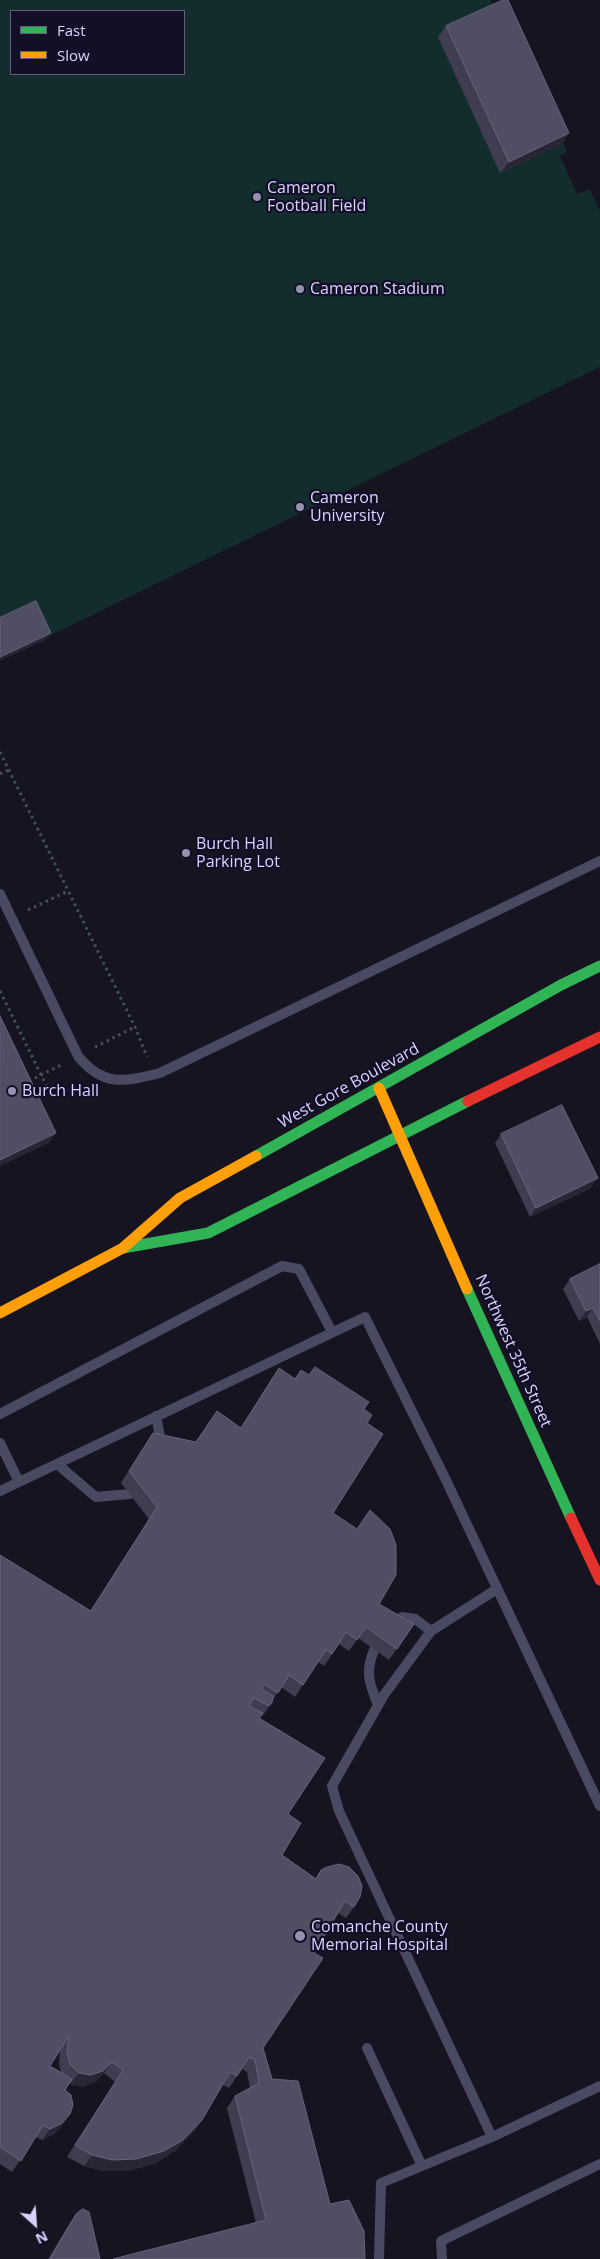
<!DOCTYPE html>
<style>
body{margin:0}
#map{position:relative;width:600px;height:2259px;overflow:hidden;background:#161421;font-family:"Open Sans",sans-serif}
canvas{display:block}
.legend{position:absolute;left:10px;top:10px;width:175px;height:65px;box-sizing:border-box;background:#130f26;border:1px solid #625e7d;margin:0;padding:6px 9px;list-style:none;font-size:15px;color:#d9d4ff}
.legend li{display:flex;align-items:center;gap:10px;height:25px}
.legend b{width:25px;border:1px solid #625e7d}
.north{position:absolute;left:10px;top:2199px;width:50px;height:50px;-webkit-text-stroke:4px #130f26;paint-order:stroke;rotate:154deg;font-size:14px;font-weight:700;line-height:20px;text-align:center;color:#d9d4ff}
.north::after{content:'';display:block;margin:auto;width:18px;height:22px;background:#d9d4ff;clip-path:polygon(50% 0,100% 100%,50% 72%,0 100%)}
</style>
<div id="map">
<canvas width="600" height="2259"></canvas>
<ul class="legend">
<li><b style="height:6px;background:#30b455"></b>Fast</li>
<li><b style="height:6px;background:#ff9f0a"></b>Slow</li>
</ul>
<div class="north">N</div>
</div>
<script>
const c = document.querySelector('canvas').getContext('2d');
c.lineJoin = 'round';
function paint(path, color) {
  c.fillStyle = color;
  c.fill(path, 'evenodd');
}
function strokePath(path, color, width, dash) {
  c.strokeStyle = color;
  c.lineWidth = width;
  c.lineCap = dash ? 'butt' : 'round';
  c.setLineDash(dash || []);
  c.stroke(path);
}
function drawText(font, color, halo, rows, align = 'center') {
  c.font = font + ' "Open Sans",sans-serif';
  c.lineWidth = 4.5;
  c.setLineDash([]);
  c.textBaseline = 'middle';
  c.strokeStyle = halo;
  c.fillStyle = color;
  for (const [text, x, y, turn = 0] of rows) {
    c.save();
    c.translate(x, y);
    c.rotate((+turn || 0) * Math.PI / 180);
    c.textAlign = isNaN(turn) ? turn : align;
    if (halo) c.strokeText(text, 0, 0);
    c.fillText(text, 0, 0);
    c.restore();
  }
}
paint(new Path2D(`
 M0,0H490L494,9L502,5L567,152L560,156L577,194L590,189L600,211V367L0,660ZM11,11H184V74H11Z`), '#132c2d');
strokePath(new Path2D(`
 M0,752L135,1027L147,1057
 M0,774L9,770
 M28,910L68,891
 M0,991L48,1089
 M95,1047L135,1027
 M29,1081L63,1064`), '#44505f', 3, [2.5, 4]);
strokePath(new Path2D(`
 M0,894L78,1056C103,1087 124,1082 160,1073L600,861
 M0,1414L282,1266L299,1269L332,1332
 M156,1416L162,1447
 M0,1443L19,1482
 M57,1464L96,1497L130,1494
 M0,1491L365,1317L445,1478L600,1806
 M391,1625L402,1617L415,1619L431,1631
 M374,1650C365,1672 369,1683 378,1705
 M367,2048L422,2166
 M492,2137L339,1811L332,1786L384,1695L431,1631L497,1589
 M379,2259L381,2183L492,2137L600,2086
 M442,2259L441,2241L600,2164`), '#4a4962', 10);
strokePath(new Path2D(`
 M256,1156L561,985L600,966
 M123,1248L208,1233L468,1101
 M467,1289L571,1518`), '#30b455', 11);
strokePath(new Path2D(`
 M379,1088L467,1289
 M0,1313L123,1248L180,1198L256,1156`), '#ff9f0a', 11);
strokePath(new Path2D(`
 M468,1101L600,1037
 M571,1518L600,1580`), '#e5322d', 11);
paint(new Path2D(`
 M446,26L569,133L561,145L500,173L438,37Z
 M501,1134L591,1188L530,1217L495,1143Z
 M600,1264V1344L587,1317L579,1321L563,1289L570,1279Z
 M315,1367L364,1409L367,1423L333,1513L379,1604L414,1624L389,1660L358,1638L349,1651L339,1644L324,1666L318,1662L295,1697L281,1687L264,1715L259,1718L288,1814L282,1855L315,1879L321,1870L354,1907L346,1918L338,1913L314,1953L263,2048L272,2079L330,2204L256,2223L227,2108L235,2096L250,2088L247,2072L242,2069L229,2088L222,2084L202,2120L194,2131L175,2151L156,2163L128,2171H104L84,2166L67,2157L115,2082L104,2073L95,2082L82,2087L70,2084L69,2083L65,2090L62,2126L54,2134L42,2140L36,2137L12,2172L0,2164V1555L90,1611L149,1519L121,1483L153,1433L196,1442L241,1427L279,1368L295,1379L309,1375ZM60,2050L59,2063L61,2072L50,2066Z
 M76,2214L100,2259H48L68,2226Z`), '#403d50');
paint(new Path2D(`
 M569,133L561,145L500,173L509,162Z
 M51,633L47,639L0,661V657Z
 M56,1133L49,1143L0,1166V1160Z
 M598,1178L591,1188L530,1217L536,1208Z
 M593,1308L587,1317L579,1321L586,1311Z
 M272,1703L264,1715L261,1717L269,1706Z
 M112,2062L104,2073L95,2082L82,2087L70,2084L79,2073Z
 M70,2114L62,2126L54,2134L42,2140L50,2129Z
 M202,2120L194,2131L175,2151L156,2163L128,2171H104L84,2166L92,2155Z`), '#282635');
const building = new Path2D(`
 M503,0H508L569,133L509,162L446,26Z
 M36,601L51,633L0,657V618Z
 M0,1016L56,1133L0,1160Z
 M562,1105L598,1178L536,1208L501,1134Z
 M600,1264V1321L593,1308L586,1311L570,1279Z
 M315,1367L369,1402L364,1409L372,1415L367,1423L383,1434L333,1513L357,1529L370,1510L390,1529L396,1545V1575L379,1604L414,1624L397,1649L366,1627L357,1640L346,1632L332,1654L326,1650L303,1685L289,1675L278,1693L264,1684L261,1689L273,1696L272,1703L269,1706L254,1698L249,1706L263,1713L259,1718L325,1758L288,1814L301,1823L282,1855L316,1879L321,1870L327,1867L339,1864L349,1867L358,1876L362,1886L360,1897L354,1907L345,1901L314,1953L323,1958L263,2048L272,2079L298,2081L330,2204L349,2200L364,2231L365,2259H113L266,2220L235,2096L259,2083L255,2060L249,2057L237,2076L230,2072L202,2120L183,2140L164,2151L136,2159L112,2160L92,2155L75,2145L123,2070L112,2062L103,2071L90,2075L79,2073L70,2064L67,2052L69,2036L50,2066L72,2079L65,2090L71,2095L73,2105L70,2114L62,2123L50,2129L43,2125L21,2161L0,2147V1555L91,1611L157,1507L129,1471L153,1433L196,1442L217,1411L241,1428L279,1368L295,1379L301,1370L309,1375Z
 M83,2209L89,2212L100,2259H50L76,2214Z`);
paint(building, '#504e63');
strokePath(building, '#66637b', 1);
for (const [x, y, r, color] of [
 [257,197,5,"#9591b1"],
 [300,289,5,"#9591b1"],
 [300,507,5,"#9591b1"],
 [186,853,5,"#9591b1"],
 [12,1091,5,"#9591b1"],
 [300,1936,6,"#9591b1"]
]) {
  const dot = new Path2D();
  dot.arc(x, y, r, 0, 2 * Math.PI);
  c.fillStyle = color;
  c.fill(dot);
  strokePath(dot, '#130f26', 2);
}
drawText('16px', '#d9d4ff', '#130f26', [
 ["Cameron",267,188],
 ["Football Field",267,206],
 ["Cameron Stadium",310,289],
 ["Cameron",310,498],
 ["University",310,516],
 ["Burch Hall",196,844],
 ["Parking Lot",196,862],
 ["Burch Hall",22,1091],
 ["Comanche County",311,1927],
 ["Memorial Hospital",311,1945]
], 'left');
drawText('16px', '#d9d4ff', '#130f26', [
 ["West Gore Boulevard",349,1086,-29],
 ["Northwest 35th Street",513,1351,66]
]);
</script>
